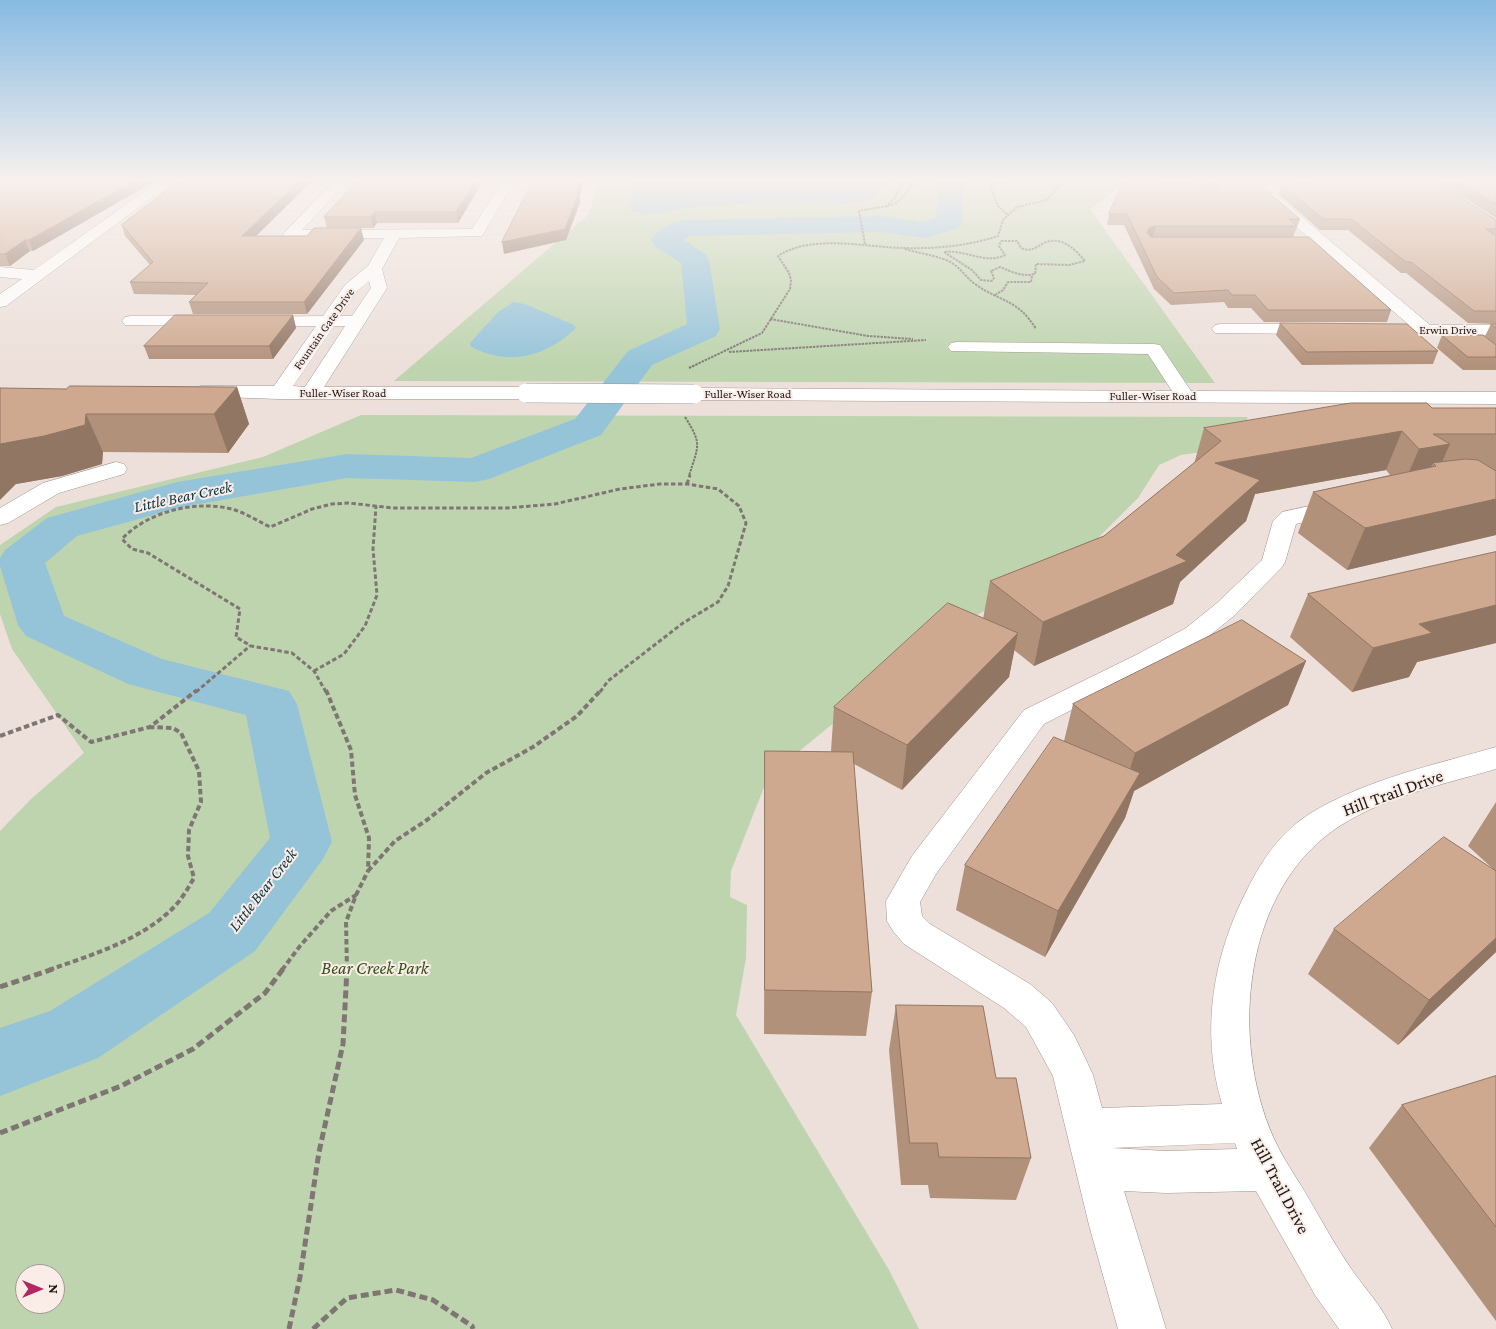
<!DOCTYPE html>
<style>
body{margin:0}
#map{position:relative;width:1496px;height:1329px;overflow:hidden;background:#ede0da;font-family:"Crimson Pro",serif}
canvas{display:block}
.north{position:absolute;left:15px;top:1264px;width:50px;height:50px;box-sizing:border-box;background:#faede7;border:1px solid #a29894;border-radius:50%;rotate:90deg;font-size:14px;font-weight:700;line-height:20px;text-align:center;color:#1d1917}
.north::after{content:'';display:block;margin:auto;width:18px;height:22px;background:#b32762;clip-path:polygon(50% 0,100% 100%,50% 72%,0 100%)}
</style>
<div id="map">
<canvas width="1496" height="1329"></canvas>
<div class="north">N</div>
</div>
<script>
const c = document.querySelector('canvas').getContext('2d');
c.lineJoin = 'round';
function paint(path, color) {
  c.fillStyle = color;
  c.fill(path, 'evenodd');
}
function strokePath(path, color, width, dash) {
  c.strokeStyle = color;
  c.lineWidth = width;
  c.lineCap = dash ? 'butt' : 'round';
  c.setLineDash(dash || []);
  c.stroke(path);
}
function drawText(font, color, halo, rows, align = 'center') {
  c.font = font + ' "Crimson Pro",serif';
  c.lineWidth = 4;
  c.setLineDash([]);
  c.textBaseline = 'middle';
  c.strokeStyle = halo;
  c.fillStyle = color;
  for (const [text, x, y, turn = 0] of rows) {
    c.save();
    c.translate(x, y);
    c.rotate((+turn || 0) * Math.PI / 180);
    c.textAlign = isNaN(turn) ? turn : align;
    if (halo) c.strokeText(text, 0, 0);
    c.fillText(text, 0, 0);
    c.restore();
  }
}
paint(new Path2D(`
 M600,181H1127L1090,209L1215,383L394,381L588,215Z
 M361,415L1247,417L1250,445L1181,455L1159,465L1138,498L1083,553L933,641L768,777L731,871L730,897L747,905L746,958L736,1015L889,1270L919,1329H0V831L31,799L84,753L12,649L0,614V545L56,507L263,457ZM25,1274H55V1304H25Z`), '#bdd4ae');
paint(new Path2D(`
 M638,181H889L880,192L866,200L845,204L772,202L686,208L661,213L643,214L633,211L628,206Z
 M513,302L525,304L572,324L576,327L575,329C545,357 508,367 470,346L471,342L497,313Z`), '#95c4d9');
paint(new Path2D(`
 M939,181H963L962,222L958,228L925,238L880,232L690,236L684,240L705,254L709,260L720,329L716,336L652,365L601,435L489,479L475,482L347,478L182,507L77,536L45,563L64,616L162,659L289,691L297,704L332,842L323,859L255,951L98,1058L0,1096V1028L50,1011L209,913L270,838L246,715L128,684L26,636L18,625L0,566V558L5,550L47,518L177,482L347,454L471,458L575,419L628,351L687,324L681,263L655,246L651,240C658,229 672,223 684,220L880,216L923,222L936,218Z`), '#95c4d9');
const minor = new Path2D(`
 M159,181H174L6,306L0,307V294L22,279L0,277V267L34,270Z
 M334,181H348L302,230L472,229L502,181H515L482,236L399,238L382,269L387,288L324,387H526L533,389L536,393L533,397L526,399H279L194,396L191,392L194,388L201,386H274L316,326H257L251,325L248,321L251,317L323,316L345,285L368,266L384,238H290L285,237L283,234ZM369,281L371,288L352,316H340L357,291ZM334,326H345L305,387L293,386Z
 M1199,181H1259L1430,325H1496V335L1372,334L1369,330L1372,326L1409,325L1248,185H1206Z
 M131,316H207L213,317L216,321L213,325L207,326L125,325L122,321L125,317Z
 M1221,324H1315L1321,325L1324,329L1321,333L1315,334L1215,333L1212,329L1215,325Z
 M957,342L1154,344L1160,345L1191,391L1496,392V404L694,400L687,398L684,394L687,390L694,388L1172,391L1148,354L951,351L948,347L951,343Z
 M116,462L124,464L127,469L124,474L59,493L8,523L0,525V508L43,483Z
 M1342,499L1350,501L1353,506L1350,511L1296,524L1285,562L1282,567L1235,615L1204,640L1156,667L1044,724L936,874L920,902L922,916L930,924L1030,984L1052,1003L1074,1035L1087,1062L1093,1075L1102,1108L1222,1104C1200,1030 1213,955 1248,888C1263,858 1282,831 1311,813C1367,779 1434,765 1496,747V769C1441,785 1378,798 1331,832C1239,900 1230,1051 1278,1147C1287,1165 1299,1181 1309,1199C1323,1223 1336,1247 1352,1270C1366,1290 1382,1306 1392,1329H1339L1315,1295L1256,1191L1166,1193L1124,1191L1166,1329H1118L1089,1225L1053,1076L1026,1027L1004,1008L904,944L893,931L887,921L886,901L912,856L1024,710L1136,655L1186,628L1217,603L1262,560L1273,521L1282,512ZM1235,1143L1237,1149L1166,1151L1112,1148Z`);
strokePath(minor, '#a0948f', 1);
strokePath(new Path2D(`
 M1003,181L990,186L998,206L1008,215
 M1031,181H1064
 M886,207L894,199L903,181
 M1001,241H1017L1021,248C1031,252 1035,248 1044,243C1061,235 1075,249 1085,261L1069,265L1036,264L1035,274C1022,277 1012,272 1000,267L991,271L994,278L992,281L981,280L972,270L944,252C965,249 985,265 1005,255L999,246Z
 M865,244L859,211C888,204 898,212 913,181
 M905,249C918,253 933,255 946,260C959,265 965,277 975,284C1000,302 1018,299 1036,329
 M995,295L1003,290L1008,282H1031L1032,275
 M770,319L868,336L913,339
 M729,352L926,340
 M689,368L762,333L790,289L791,280L789,273L778,256C811,234 865,247 903,248C935,249 968,246 998,236L1003,220L1017,207L1047,200L1058,186L1066,181
 M685,417C703,445 698,446 689,476`), '#7f7673', 2, [2.5, 1]);
strokePath(new Path2D(`
 M687,484L690,475
 M314,671L344,654L365,626L377,595L373,549L376,506
 M196,692L250,646
 M326,692L314,671L292,653L251,646L236,637L240,609L148,553L132,549L122,539C148,511 198,499 235,510C247,514 258,521 270,527L312,509L332,504L348,503L394,508H507L555,504L620,489L660,484H687L718,489L739,506L746,523L728,586L718,602L683,623L608,681L600,692`), '#7f7673', 3, [4.5, 2.5]);
strokePath(new Path2D(`
 M326,690L351,750L355,795L369,838L368,871
 M0,736L58,715L91,742L150,727L197,690
 M368,871L395,841L427,820L486,773L533,747L577,716L601,690
 M49,970C91,955 142,940 174,907C182,899 188,888 194,878L188,856L189,830L201,802L199,771L181,733L173,728L150,727
 M282,970L300,946L331,911L356,895
 M347,970L346,922L356,895L368,871`), '#7f7673', 4, [5.5, 3]);
strokePath(new Path2D(`
 M0,987L53,969
 M0,1133L121,1086L193,1049L265,993L283,969
 M289,1329L300,1277L319,1152L343,1044L347,969
 M313,1329L347,1298L396,1290L433,1300L472,1326L473,1329`), '#7f7673', 5, [8, 4]);
paint(minor, '#fff');
const minorBridge = new Path2D(`
 M526,393L694,394`);
strokePath(minorBridge, '#a0948f', 20, []);
strokePath(minorBridge, '#fff', 19);
paint(new Path2D(`
 M0,181H155L33,251H30L10,266H0Z
 M483,181L458,223H377L373,228H327L324,217Z
 M1208,181H1227L1228,184L1300,219L1293,237L1391,310L1387,322H1264L1251,308H1228L1224,302L1171,305L1154,289L1124,225H1107L1109,214L1206,185Z
 M1295,181H1435L1496,220V324L1468,323L1406,273H1401L1348,230H1320L1278,194L1281,184H1299Z
 M1437,181H1496V218Z
 M122,225L256,236L364,240L307,314H193L189,302L196,295L134,294L130,282L150,265L125,236Z
 M293,315L296,328L273,359H149L144,346Z
 M1280,323L1438,351L1433,364L1302,365L1276,335Z
 M1491,324H1496V370H1463L1437,348L1442,335L1485,336Z
 M237,387L249,424L228,453L103,452L102,464L62,476L16,484L66,389Z
 M1432,408H1496V535L1347,570L1298,533L1313,492L1390,475L1386,470L1255,494L1246,521L1180,582L1173,604L1034,666L1014,650L1009,677L902,790L854,764L872,992L866,1036L764,1034L765,751L832,752L831,751L834,707L983,619L990,581L1104,536L1194,464L1204,428Z
 M1496,552V643L1417,662L1409,677L1352,692L1290,637L1308,594Z
 M1306,661L1288,705L1134,791L1125,818L1045,957L956,910L965,865L1064,741L1073,704Z
 M1496,802V952L1398,1045L1308,974L1334,929L1492,868L1468,846Z
 M896,1005L996,1078L1031,1158L1016,1200L930,1198L928,1185H901L889,1050Z
 M1496,1076V1321L1369,1148L1402,1105Z`), '#b2917b');
paint(new Path2D(`
 M134,181H155L33,251L29,240Z
 M299,181H312L245,247L242,236Z
 M476,181H483L458,223L456,212Z
 M580,181H585L580,195V203L566,240L504,254L502,242L576,192Z
 M375,212L377,223L373,228L371,217Z
 M1156,226L1153,237L1146,239L1147,233L1149,228Z
 M361,228L364,240L307,314L304,302Z
 M25,240L30,251L10,266L5,254Z
 M293,315L296,328L273,359L269,346Z
 M237,387L249,424L228,453L214,414Z
 M86,414L103,452L102,464L62,476L16,484L0,500V444Z
 M1402,431L1386,470L1255,494L1246,521L1180,582L1173,604L1034,666L1043,622L1176,555L1215,463Z
 M1450,444L1432,484L1436,466L1433,463L1423,485L1402,488L1419,449Z
 M1496,499V535L1347,570L1365,528Z
 M1496,605V643L1417,662L1409,677L1352,692L1373,648L1419,624Z
 M1018,633L1009,677L902,790L907,745Z
 M1306,661L1288,705L1134,791L1125,818L1045,957L1058,911L1121,798L1135,753Z
 M1496,938V952L1398,1045L1429,1000Z`), '#917664');
const building = new Path2D(`
 M0,181H134L29,240H25L5,254H0Z
 M179,181H299L242,236H307L314,228H361L304,302H189L208,283L130,282L153,262L122,225Z
 M358,181H476L456,212H375L371,217H324Z
 M533,181H580L576,192H579L565,229L502,242Z
 M1124,181H1164L1219,187L1213,181H1227L1228,184H1259L1300,219H1289L1297,226H1156L1149,228L1147,233L1151,237H1309L1391,310H1268L1255,295H1232L1228,290L1174,293L1157,277L1127,214H1109Z
 M1306,181H1435L1496,220V229H1486L1496,236V311H1474L1411,262H1406L1351,219H1323L1281,184H1310Z
 M1458,181H1496V204Z
 M175,315H293L269,346H144Z
 M1280,323L1407,324L1438,351L1307,352Z
 M1491,324H1496V328Z
 M1442,335H1483L1496,345V357H1468Z
 M70,386L237,387L214,414H86L85,425L44,436L0,444V388L66,389Z
 M1351,403H1427L1432,408H1496V434H1433L1450,444L1419,449L1402,431L1215,463L1260,480L1176,555L1187,561L1043,622L990,581L1104,536L1221,441L1204,428Z
 M1466,459L1478,460L1496,471V499L1365,528L1313,492L1436,466L1433,463Z
 M1496,552V605L1419,624L1432,633L1373,648L1308,594Z
 M948,603L1018,633L907,745L834,707Z
 M1242,620L1306,661L1135,753L1073,704Z
 M1054,737L1140,773L1058,911L965,865Z
 M765,751L853,752L872,992L765,990Z
 M1444,837L1496,871V938L1429,1000L1334,929Z
 M896,1005L983,1006L996,1078H1016L1031,1158L939,1157L937,1143H910Z
 M1496,1076V1227L1402,1105Z`);
paint(building, '#cfa98f');
strokePath(building, '#917664', 1);
const sky = c.createLinearGradient(0, 0, 0, 367);
sky.addColorStop(0, '#87bae2');
sky.addColorStop(0.49, '#f7f1ee');
sky.addColorStop(1, '#f7f1ee00');
c.fillStyle = sky;
c.fillRect(0, 0, 1496, 367);
drawText('12px', '#1d1917', '#faede7', [
 ["Fountain Gate Drive",324,329,-55],
 ["Erwin Drive",1448,330],
 ["Fuller-Wiser Road",343,393],
 ["Fuller-Wiser Road",748,394],
 ["Fuller-Wiser Road",1153,396]
]);
drawText('italic 16px', '#083342', '#faede7', [
 ["Little Bear Creek",183,497,-12],
 ["Little Bear Creek",263,890,-52]
]);
drawText('18px', '#1d1917', '#faede7', [
 ["Hill Trail Drive",1393,793,-20],
 ["Hill Trail Drive",1280,1186,62]
]);
drawText('italic 18px', '#32501a', '#faede7', [
 ["Bear Creek Park",375,968]
]);
</script>
